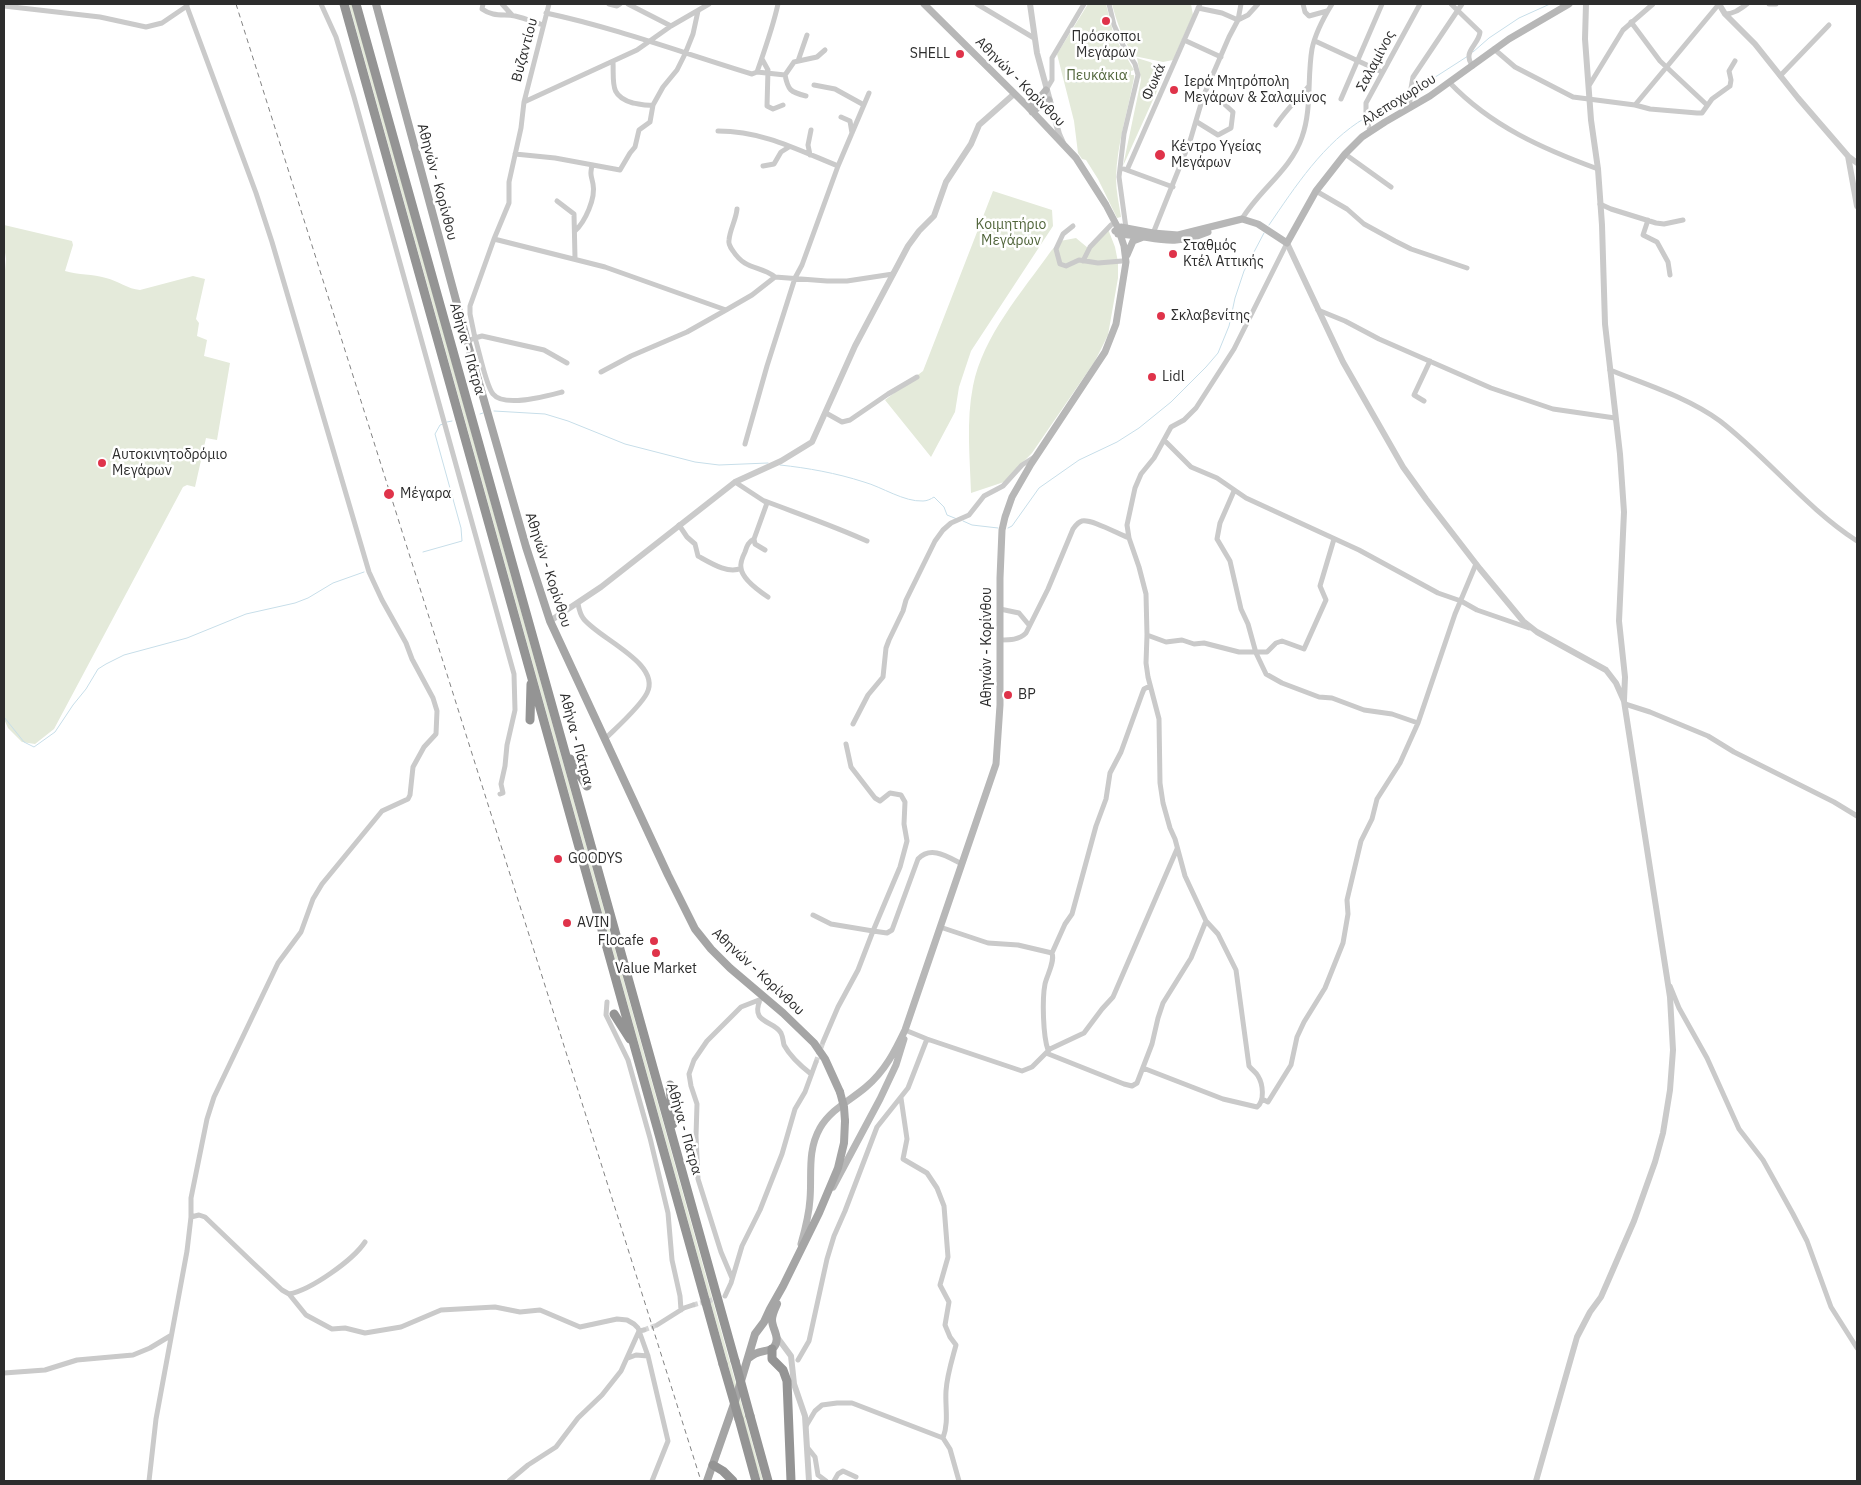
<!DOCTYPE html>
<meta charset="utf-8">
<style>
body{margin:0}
#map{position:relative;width:1861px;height:1485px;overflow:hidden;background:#fff;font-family:"IBM Plex Sans",sans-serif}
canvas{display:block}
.frame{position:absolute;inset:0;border:5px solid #2d2d2d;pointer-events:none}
</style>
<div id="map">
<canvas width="1861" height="1485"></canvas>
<div class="frame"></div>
</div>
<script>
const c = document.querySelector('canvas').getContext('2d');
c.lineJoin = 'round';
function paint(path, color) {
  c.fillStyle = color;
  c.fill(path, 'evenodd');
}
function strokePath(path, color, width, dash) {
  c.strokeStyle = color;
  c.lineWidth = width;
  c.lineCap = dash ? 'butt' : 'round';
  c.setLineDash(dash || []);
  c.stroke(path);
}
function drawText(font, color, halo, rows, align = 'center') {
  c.font = font + ' "IBM Plex Sans",sans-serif';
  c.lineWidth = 5;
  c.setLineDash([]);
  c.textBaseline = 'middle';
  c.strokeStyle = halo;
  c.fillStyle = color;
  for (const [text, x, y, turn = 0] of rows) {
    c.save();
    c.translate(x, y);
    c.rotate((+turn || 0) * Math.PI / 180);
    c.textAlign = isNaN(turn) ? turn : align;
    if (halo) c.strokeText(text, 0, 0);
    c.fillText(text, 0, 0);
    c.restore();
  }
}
paint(new Path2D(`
 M349,4H352L763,1481H761L756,1465Z
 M1088,4H1106L1114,36L1134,70L1131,71V75H1134V78C1128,111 1117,143 1116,178C1116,191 1119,204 1121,217L1117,218L1098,179L1086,160L1082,159L1078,153L1074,121L1057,54Z
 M1112,4H1191L1193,15L1173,60L1163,62L1134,56C1123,40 1117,23 1112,4Z
 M1137,58L1150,62L1166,71L1123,166L1141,80Z
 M993,191L1052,210L1053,226L971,351L959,387L955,412L931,457L885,400L923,371Z
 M4,225L72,241L73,245L65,271C78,275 93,274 106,278C118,281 128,289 140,290L193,276L205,279L196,319L199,323L197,336L207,340L204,356L230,363L217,440L206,438L195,487L187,485L183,487L54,729L35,744L22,742L8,728L4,719V282L6,259L4,246Z
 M1108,229L1115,247L1118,262V278L1108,335L1095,361L1032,453L1004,482L971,493C970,458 966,421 973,386C983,336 1022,292 1051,251L1060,241L1076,238L1088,248Z`), '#e4eada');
strokePath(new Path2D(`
 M1473,52L1489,38L1519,18L1550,4
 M1076,82C1093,76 1112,77 1130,73
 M1412,92L1468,56
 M1369,116L1407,96
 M1269,225C1295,187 1324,142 1365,118
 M494,411L545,414L568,421L625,444L695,462L719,465L768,463
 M480,414L483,413
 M447,422L452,421
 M780,465C808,468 836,473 864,482C882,487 904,502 923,501C927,501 931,499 934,497L944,507L947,515L957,519
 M963,521L972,525L998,528
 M1008,528L1012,526L1039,488L1079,460L1117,442L1139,428L1171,402L1206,367L1218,353L1229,326L1235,298L1244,271L1264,233
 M423,552L462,541L461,528L435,434L440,425L443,424
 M4,717L24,742L34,747L55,732L73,705L86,689L98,669L106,664L124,655L187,638L246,614L295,603L308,598L333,583L364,572`), '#c7dee9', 1);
strokePath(new Path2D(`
 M816,1062L823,1042
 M693,1305L719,1298
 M644,1330L657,1325`), '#d5d5d5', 5, [5, 2.5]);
strokePath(new Path2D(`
 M321,4L336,37L354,97L514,674L515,710L507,745L505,766L501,784L503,793L500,794
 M483,4L482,9C493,17 503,14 515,16C524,18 534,22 543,25
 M502,4L512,15
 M609,4L617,6L620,4
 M628,4L671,26
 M977,4L1034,38
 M1109,4L1114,25L1123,45L1135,64L1138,75L1124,134L1119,177L1126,228
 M1303,4L1305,12L1309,16L1327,11
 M1451,4L1480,32C1479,45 1461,52 1473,66
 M1769,4H1776
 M4,6L100,17L146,27L162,23L187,6
 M1198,8L1222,13L1238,20L1241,4
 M546,13C616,28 683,53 752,74L757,72C765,49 773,27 778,4
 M1725,14C1734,14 1740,9 1747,4
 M1631,22L1660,61L1707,105
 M1184,40L1221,57
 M1315,41L1382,72
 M1494,49L1515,67L1573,97L1635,105L1650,109L1697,113H1702L1712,99L1730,86L1731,80L1729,71L1735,61
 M762,59L768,70L767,106L773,109L783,105
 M798,61L807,35
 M613,62C614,83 609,96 633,103C640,104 646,106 653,105L663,87L677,70L685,54L693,34L698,11
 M757,72L785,75L794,62L817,57L825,50
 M785,75C788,90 790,92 806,96
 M1780,76L1829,25
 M1450,83C1491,126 1543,149 1598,169
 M1590,84L1623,30L1653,4
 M814,85L835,89L864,105
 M1046,90L1052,80V58L1084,4
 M1341,99L1382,4
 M524,102L549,4
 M1635,105L1719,4
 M1410,108V94L1413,77L1462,4
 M841,117L850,121L852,133
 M1197,122L1218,135L1231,128L1233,112L1221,101
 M1276,125C1285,111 1297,100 1308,87
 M718,131C763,131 798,150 838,166
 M1370,131L1366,117V103L1420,4
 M515,154L555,158L620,170L630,153L635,147L639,130L650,122L653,105
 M1345,154L1391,187
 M810,155L808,145L811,130
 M763,166L774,164L781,152L789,147
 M1124,169L1173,187
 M1127,170L1200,4
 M1316,191L1347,209L1364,224L1395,241L1411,249L1467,268
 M557,201L574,214L575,258
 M1600,204L1611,209L1656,223L1664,224L1683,220
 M737,209C736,220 730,229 729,240C728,244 730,247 733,251C746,271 760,265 775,277
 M1242,219C1259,190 1291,170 1302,137C1312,109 1307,78 1312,49C1315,34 1324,17 1332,4
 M1648,220L1643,235L1657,242L1668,262L1670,275
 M1073,226L1063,234L1056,249L1060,264L1066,266L1079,260L1098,263L1122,261
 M575,231C585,222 596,198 593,184C591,174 590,176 592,165
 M1152,236L1190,141L1203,97L1229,37L1238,20L1248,15L1258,4
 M494,239L605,267L726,310L752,295L775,277L827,281H847L893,274
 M1083,261L1090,247L1111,225
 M1318,310L1345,321L1379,339L1491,388L1553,409L1615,418
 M467,341L475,338L470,314V306L494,239L509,203V182L521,128L524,102L637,50L671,26L709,4
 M1610,370C1647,385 1687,397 1720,421C1768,458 1806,508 1857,541
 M601,372L631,356L687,332L726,310
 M562,392C547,396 504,408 493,394C486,386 479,350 475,338L482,336L544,350L567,363
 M1424,401L1414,395L1430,361
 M826,413L842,422L850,420L888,394L917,377
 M1164,440L1191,467L1217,478L1246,498L1359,550L1438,593L1461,601L1477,610L1529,628
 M745,444L767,366L795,278L802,265L838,166L869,93
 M735,482L767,503L754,539L755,544L765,550
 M1234,491L1220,523L1217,539L1230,561L1241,609L1248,624L1256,653L1266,674L1282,683L1319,697L1332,698L1364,710L1392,714L1418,723
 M765,501C799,514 834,526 867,541
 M679,525L687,537L695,544L698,556C709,562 729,575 741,568
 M754,539C748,542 747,546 745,552C743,556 740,563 741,568C742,579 759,591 768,597
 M578,604C579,609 580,614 583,618C597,638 662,663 647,693C640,707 617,727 605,739
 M1000,609L1019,613L1029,625
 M1147,635L1166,642L1182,640L1194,644L1204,643L1239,652H1267L1276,643L1282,641L1304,649L1326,600L1320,586L1334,539
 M1000,640C1010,640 1019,640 1026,633L1048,589L1073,529C1076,525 1078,522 1082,521C1092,519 1118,534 1129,538
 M1625,704L1650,712L1708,736L1734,752L1834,802L1857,816
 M853,724L868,695L883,677L886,648L889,640L903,611L906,600L935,541L943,530L951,523L969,515L984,496L1003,486L1022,465L1036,456
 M813,915L831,924L873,931L900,867L907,841L904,824L905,802L901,795L890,793L880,801L875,798L851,767L846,744
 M940,927L988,943L1018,945L1052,953C1055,962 1047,975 1045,984C1042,999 1043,1036 1048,1050
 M1052,953L1065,924L1072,914L1096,826L1106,799L1110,773L1121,752L1142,694L1144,689L1150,686
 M1670,986L1679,1008L1707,1058L1739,1129L1763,1160L1793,1214L1807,1241L1831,1307L1857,1348
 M760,1000C750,1024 774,1020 781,1033C783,1037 783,1041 784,1045C790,1056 802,1067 811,1074
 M607,1002L606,1015L628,1060L650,1138L668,1213L672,1260L680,1296L681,1310
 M905,1030L927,1039L1022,1071L1032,1067L1050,1049L1084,1033L1102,1009L1113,997L1177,849
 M823,1042L838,1007L858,970L873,931L887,933L892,930L918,859C931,845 948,857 962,864
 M1046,1053L1124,1084L1132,1086L1137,1083L1152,1044L1158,1018L1163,1003L1191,958L1206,921
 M1143,1068L1223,1099L1257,1107C1265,1101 1263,1084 1258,1076C1256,1072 1252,1070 1249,1066L1236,970L1218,934L1206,921L1185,876L1175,839L1170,828L1163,803L1160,783L1159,719L1148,677L1146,663L1147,635L1146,594L1139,567L1129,538L1127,525L1135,488L1141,474L1154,458L1171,427L1184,420L1196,408L1234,349L1287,243
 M901,1098L907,1139L903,1159L927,1173L937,1188L944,1206L948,1257L940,1285L949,1302L945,1325L950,1337L956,1345C952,1360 947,1375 946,1391C945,1407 949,1422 943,1438
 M1262,1099L1268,1102L1291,1065L1297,1037L1304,1022L1325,988L1343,943L1348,914L1347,900L1361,841L1372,819L1377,799L1400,763L1418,723L1455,614L1476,564
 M191,1217L199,1215L205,1217L252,1262L282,1290L289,1294L306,1315L332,1329L345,1328L365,1333L401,1327L441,1310L495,1307L520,1312L540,1310L580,1327L617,1319L627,1320L634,1324L638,1328L648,1356L668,1441L652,1481
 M732,1278L721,1252L698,1179L696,1136L697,1104L691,1086L689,1074L694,1060L707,1041L741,1007L764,998
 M289,1294C311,1290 353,1260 365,1242
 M725,1296L731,1283L742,1246L760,1210L782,1154L795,1109L805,1092L816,1062
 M657,1325L684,1308L693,1305
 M628,1358L636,1355L648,1356
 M798,1360L809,1341L827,1259L834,1236L845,1211L877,1127L908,1088L927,1039
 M4,1373L45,1370L77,1360L133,1355L150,1348L170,1336
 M806,1426L815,1411L822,1405L837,1403H852L943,1438L950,1449L959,1481
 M807,1447L815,1457L818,1475L826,1481
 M149,1481L156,1419L187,1251L191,1217V1198L207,1119L214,1097L278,963L301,932L313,899L322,884L382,811L408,799L410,795L413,767L424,747L436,734L437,711L433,698L412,659L406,643L382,600L369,572L272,242L256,193L186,4
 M509,1481L528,1465L556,1447L578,1418L602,1395L621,1371L639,1331L644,1330
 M834,1481L838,1474L843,1471L856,1477`), '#cacaca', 5);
strokePath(new Path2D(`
 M1030,4L1037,53L1059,134L1063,143
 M1586,4L1585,39L1591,120L1598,169L1602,225L1605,324L1620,454L1624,512L1619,621L1625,677L1624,700
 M1719,4L1725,14L1755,44L1798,98L1848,156L1857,163
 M1848,156L1857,206
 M1287,243L1343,362L1403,467L1426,499L1480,569L1523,621L1537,632L1606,670L1616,683L1624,701L1670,997L1673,1050L1670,1090L1663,1133L1655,1162L1634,1221L1608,1281L1601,1297L1590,1312L1577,1337L1536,1481
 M550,621L601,587L735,482L781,461L812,442L855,346L908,246L919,231L934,216L946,182L971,144L979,125L1014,94
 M777,1337L791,1356L794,1384L805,1416L809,1481`), '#cacaca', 6);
strokePath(new Path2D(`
 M1028,107L1038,100L1046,90
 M1032,112L1049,100
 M1115,231L1121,227L1153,233L1178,235L1242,219L1258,224L1287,243L1316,191L1345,154L1362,137L1385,122L1430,96L1509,39L1569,4
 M1118,234C1156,236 1169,248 1208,232
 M1127,255L1133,241L1141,238
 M833,1187L880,1099L896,1065L904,1039
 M801,1244C805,1230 809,1215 810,1199C812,1174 807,1151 820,1128C831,1109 851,1100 866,1087C885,1071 895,1051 905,1030L996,764L1000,705V578L1002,530L1005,517L1012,497L1031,464L1105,352L1116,324L1126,262L1124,246L1118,228L1106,205L1076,158L1028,107L924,4`), '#b7b7b7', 7);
strokePath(new Path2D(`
 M376,4L467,341L526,547L550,621L668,875L695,929L711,949L730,968L783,1013L814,1043L825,1059L840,1092
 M749,1358C758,1349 768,1353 774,1347C781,1338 772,1329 772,1320C772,1314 775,1309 777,1304
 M707,1481L735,1401L755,1334L764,1322L770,1309L783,1286L819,1213L838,1168L844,1143L845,1121`), '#a5a5a5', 8);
strokePath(new Path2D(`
 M344,4L723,1364
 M356,4L735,1361
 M530,720L531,684
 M570,759L587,786
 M614,1014L630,1039
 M670,1085L673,1124
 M772,1349V1359L783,1370L787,1381L791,1481
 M750,1416L768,1481
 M739,1419L756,1481
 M713,1465L723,1471L733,1481`), '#949494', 9);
strokePath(new Path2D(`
 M236,4L701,1481`), '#828282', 1, [5, 4]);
strokePath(new Path2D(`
 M840,1092L844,1107L845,1121`), '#a5a5a5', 8);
strokePath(new Path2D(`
 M735,1361L750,1416
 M723,1364L739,1419`), '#949494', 9);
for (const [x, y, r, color] of [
 [1106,21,5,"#df334a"],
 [960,54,5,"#df334a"],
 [1174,90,5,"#df334a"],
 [1160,155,6,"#df334a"],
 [1173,254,5,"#df334a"],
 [1161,316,5,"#df334a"],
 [1152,377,5,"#df334a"],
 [102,463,5,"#df334a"],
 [389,494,6,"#df334a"],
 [1008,695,5,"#df334a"],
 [558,859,5,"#df334a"],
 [567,923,5,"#df334a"],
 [654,941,5,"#df334a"],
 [656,953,5,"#df334a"]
]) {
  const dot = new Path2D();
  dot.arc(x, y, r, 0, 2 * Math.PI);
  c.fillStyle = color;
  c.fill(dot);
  strokePath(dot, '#fff', 2);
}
drawText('14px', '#2d2d2d', '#fff', [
 ["Πρόσκοποι",1106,37,"center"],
 ["Μεγάρων",1106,53,"center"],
 ["SHELL",950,54,"right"],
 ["Ιερά Μητρόπολη",1184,82],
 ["Μεγάρων & Σαλαμίνος",1184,98],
 ["Κέντρο Υγείας",1171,147],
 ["Μεγάρων",1171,163],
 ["Σταθμός",1183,246],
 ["Κτέλ Αττικής",1183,262],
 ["Σκλαβενίτης",1171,316],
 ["Lidl",1162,377],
 ["Αυτοκινητοδρόμιο",112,455],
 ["Μεγάρων",112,471],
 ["Μέγαρα",400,494],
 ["BP",1018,695],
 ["GOODYS",568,859],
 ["AVIN",577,923],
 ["Flocafe",644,941,"right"],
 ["Value Market",656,969,"center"]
], 'left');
drawText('14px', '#2d2d2d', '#fff', [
 ["Βυζαντίου",525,50,-75],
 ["Σαλαμίνος",1376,61,-62],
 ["Αθηνών - Κορίνθου",1020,82,45],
 ["Φωκά",1154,82,-66],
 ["Αλεποχωρίου",1399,100,-32],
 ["Αθηνών - Κορίνθου",437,182,75],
 ["Αθήνα - Πάτρα",467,349,74],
 ["Αθηνών - Κορίνθου",548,570,72],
 ["Αθηνών - Κορίνθου",987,647,-90],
 ["Αθήνα - Πάτρα",576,739,75],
 ["Αθηνών - Κορίνθου",758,972,43],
 ["Αθήνα - Πάτρα",684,1129,74]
]);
drawText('14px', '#52663c', '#fff', [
 ["Πευκάκια",1097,76],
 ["Κοιμητήριο",1011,225],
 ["Μεγάρων",1011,241]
]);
</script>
